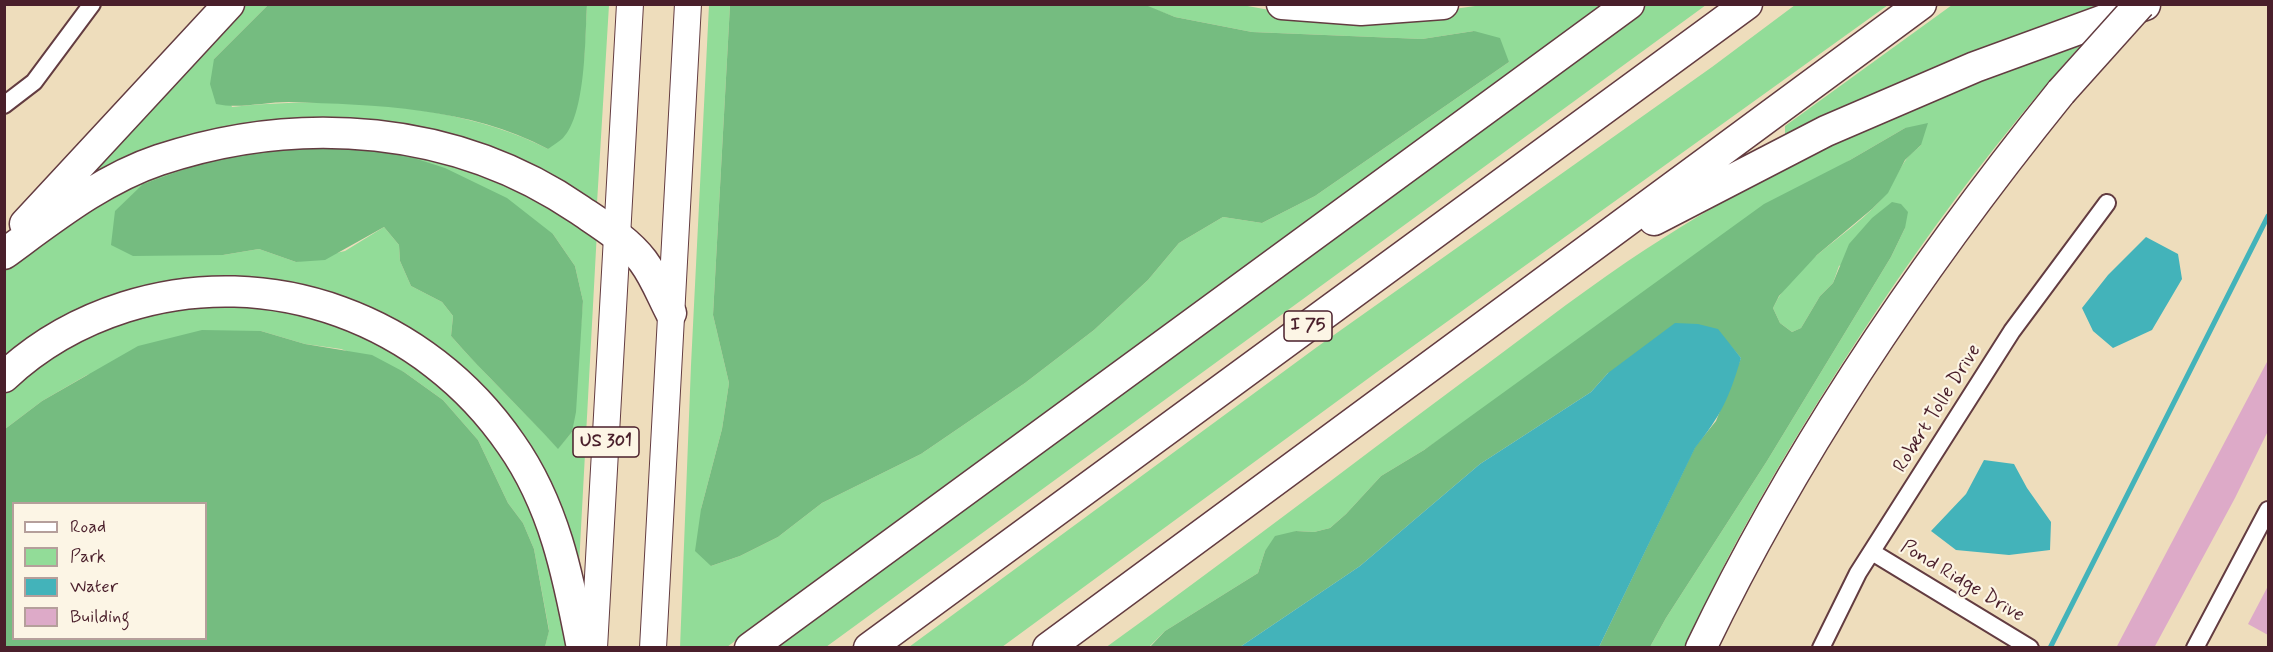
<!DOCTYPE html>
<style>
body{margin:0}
#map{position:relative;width:2273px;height:652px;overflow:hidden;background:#eeddbc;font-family:Mynerve,sans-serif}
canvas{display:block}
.frame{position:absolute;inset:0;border:6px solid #4a1f2b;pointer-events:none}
.legend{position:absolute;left:12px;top:502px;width:195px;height:138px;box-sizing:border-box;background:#fcf5e5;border:2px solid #b59f9b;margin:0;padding:8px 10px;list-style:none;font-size:18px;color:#4a1f2b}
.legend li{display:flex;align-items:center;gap:12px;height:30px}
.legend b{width:30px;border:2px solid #b59f9b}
</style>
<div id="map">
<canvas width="2273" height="652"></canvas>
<div class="frame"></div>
<ul class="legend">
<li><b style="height:8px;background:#fff"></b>Road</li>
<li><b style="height:16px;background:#92dc98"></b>Park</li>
<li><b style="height:16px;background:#43b3ba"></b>Water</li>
<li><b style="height:16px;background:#ddaac8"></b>Building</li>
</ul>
</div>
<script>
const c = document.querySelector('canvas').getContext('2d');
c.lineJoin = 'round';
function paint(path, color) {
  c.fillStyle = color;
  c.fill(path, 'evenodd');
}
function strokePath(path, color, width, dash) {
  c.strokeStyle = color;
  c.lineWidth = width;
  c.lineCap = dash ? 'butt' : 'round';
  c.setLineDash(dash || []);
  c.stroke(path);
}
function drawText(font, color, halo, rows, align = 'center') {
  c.font = font + ' Mynerve,sans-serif';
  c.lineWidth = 4.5;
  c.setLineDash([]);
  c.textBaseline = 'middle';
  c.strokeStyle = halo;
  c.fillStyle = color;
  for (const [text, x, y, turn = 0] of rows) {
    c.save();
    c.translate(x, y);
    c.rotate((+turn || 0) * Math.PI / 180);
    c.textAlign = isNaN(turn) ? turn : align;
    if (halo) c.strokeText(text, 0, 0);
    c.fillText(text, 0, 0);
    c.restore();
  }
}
paint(new Path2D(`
 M238,5H268L214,59L232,107C329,96 460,103 548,149L584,60L587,5H609L597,203L595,205L340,120L57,203Z
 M709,5H730L713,315L729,383L722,429L701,509L711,566L740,556L778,537L822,503L921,454L1025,383L1094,330L1148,280L1179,243L1223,217L1262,223L1315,196L1509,62L1474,31L1422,39L1252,32L1175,17L1143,5H1242L1286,13L1440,11L1482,5H1613C1317,218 1018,428 727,647L680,648L691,365Z
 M1639,5H1706L826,647L765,648Z
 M1795,5H1888L1377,372L1002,647H909L1317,347L1712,67Z
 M1952,5H2116L1909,79L1827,115L1794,133L1785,134V126Z
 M2082,44C1963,176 1862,325 1772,478C1753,512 1733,546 1716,582C1706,603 1697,626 1686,647H1650L1666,618L1767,461L1891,257L1905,228L1839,266L1833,283L1820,296L1801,328L1792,332L1780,323L1773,308C1794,263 1844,239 1877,204C1890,191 1895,176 1905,161C1909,155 1916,150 1921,145L1905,128L1850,160L1424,450L1381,476L1346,514L1330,528L1314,532L1296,531L1265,551L1258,573L1165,631L1149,647L1105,648C1226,561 1344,470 1464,381C1519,341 1572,299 1628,261C1674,230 1723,201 1772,174C1870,118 1976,81 2082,44Z
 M206,152L457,156L597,231L579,565L467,380L232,282L5,366L4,269L69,214ZM205,162L553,234L575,266L583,301L572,432L558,448C523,410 485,375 451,336L453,316L442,302L411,286L400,261L399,245L384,227L345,251L296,262L259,249L223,255H188L115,212L144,184Z
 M242,298L371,333L472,408L538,512L565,630L566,647H545L549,630L534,549L523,523L508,503L478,440L443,400L404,372L341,349L305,344L261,331L87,375L42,401L5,429V388L103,323Z`), '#92dc98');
paint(new Path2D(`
 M1143,4L1175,17L1252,32L1422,39L1474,31L1500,38L1509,62L1315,196L1262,223L1223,217L1179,243L1148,280L1094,330L1025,383L921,454L822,503L778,537L740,556L711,566L695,551L701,509L722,429L729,383L713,315L730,5Z
 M268,5H587C585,38 586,114 563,138C559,142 553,145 548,149C469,107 376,105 289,102C264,102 240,109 216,104L210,84L214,59Z
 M1928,123L1921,145L1905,160L1888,193L1872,209L1817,255L1779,296L1773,308L1780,323L1792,332L1801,328L1820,296L1833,283L1849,244L1872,218L1892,202L1901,204L1908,212L1905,228L1891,257L1767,461L1666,618L1650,647H1599L1695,447L1716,421L1741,358L1729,344L1608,373L1591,392L1480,464L1360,566L1240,647L1149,648L1165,631L1258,573L1265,551L1275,536L1296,531L1314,532L1330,528L1346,514L1381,476L1424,450L1764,204L1850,160L1905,128Z
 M343,143L395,152L445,168L507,198L553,234L575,266L583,301L576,412L572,432L558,449C523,410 485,375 451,336L453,316L442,302L411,286L400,261L399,245L384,227L325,260L296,262L259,249L223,255L133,256L111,245L115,211L143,184L204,162L244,153Z
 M202,330L261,331L305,344L372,355L404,372L443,400L478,440L508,503L523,523L534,549L549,631L545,647H5V429L42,401L138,346ZM14,504H206V638H14Z`), '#75bc80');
paint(new Path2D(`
 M2146,237L2178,254L2182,279L2152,330L2113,348L2093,331L2082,308L2108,275Z
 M1675,323L1698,324L1718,329L1741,358C1729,398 1722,414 1695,448L1599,647H1240L1360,566L1480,464L1591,392L1608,373Z
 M1984,460L2014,464L2027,488L2051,522L2050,550L2009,555L1956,550L1931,531L1966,494Z`), '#43b3ba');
strokePath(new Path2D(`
 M2050,648L2268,216`), '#43b3ba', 5);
paint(new Path2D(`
 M2268,360V431L2235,498L2154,648H2116Z
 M2268,586V635L2248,624Z`), '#ddaac8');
const minor = new Path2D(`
 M4,105L34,82L92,4
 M1872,552L2030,648
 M1821,648L1858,573L2012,331L2107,203
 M2195,648L2268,510`);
const primary = new Path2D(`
 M594,648L630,4
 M653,648L688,4`);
const motorway = new Path2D(`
 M1282,4L1361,10L1443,4
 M1654,220L1826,131L1975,67L2145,5
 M25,224L229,4
 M4,254C52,219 102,179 159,160C300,113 456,125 580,210C602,225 627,240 643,261C655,277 662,296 671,313
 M4,377C38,345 81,321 125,307C270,261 426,320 511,444C554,505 568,575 582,648
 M750,648L1629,4
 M869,648L1747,4
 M1048,648L1921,4
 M1701,648C1797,448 1922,264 2061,92`);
strokePath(minor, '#633c41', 20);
strokePath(primary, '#633c41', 28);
strokePath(motorway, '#633c41', 33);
strokePath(minor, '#fff', 16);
strokePath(primary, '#fff', 26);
strokePath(motorway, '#fff', 30);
const motorwayBridge = new Path2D(`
 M2061,92L2140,4`);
strokePath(motorwayBridge, '#633c41', 33, []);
strokePath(motorwayBridge, '#fff', 30);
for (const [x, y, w] of [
 [1308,326,48],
 [606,442,66]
]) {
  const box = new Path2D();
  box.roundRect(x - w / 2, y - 15, w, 30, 4.5);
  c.fillStyle = '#fcf5e5';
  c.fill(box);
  strokePath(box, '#4a1f2b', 1.5);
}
drawText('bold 18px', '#4a1f2b', null, [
 ["I 75",1308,326],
 ["US 301",606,442]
]);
drawText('20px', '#4a1f2b', '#fcf5e5', [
 ["Robert Tolle Drive",1938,409,-58],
 ["Pond Ridge Drive",1962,582,31]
]);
</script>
